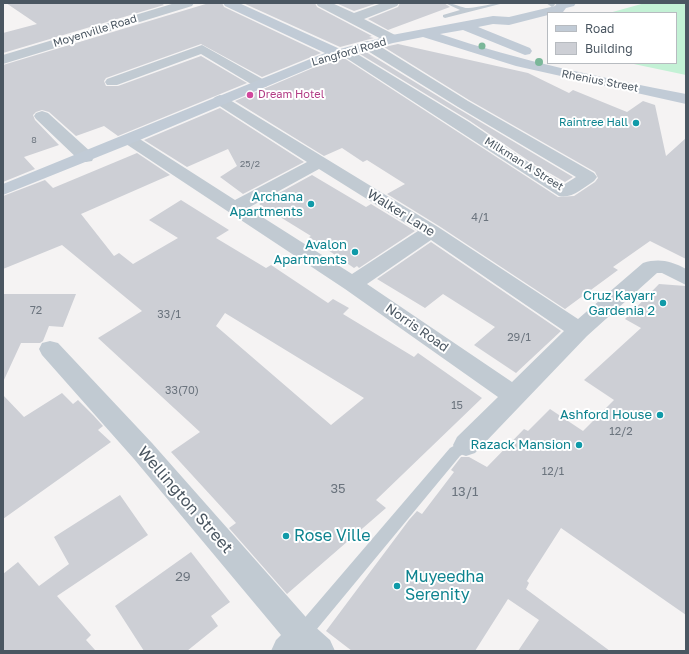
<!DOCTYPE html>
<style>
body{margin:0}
#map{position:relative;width:689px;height:654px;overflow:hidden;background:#f5f3f3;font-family:"Golos Text",sans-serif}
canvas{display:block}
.frame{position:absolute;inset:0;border:4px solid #4a5661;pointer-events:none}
.legend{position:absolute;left:547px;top:12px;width:130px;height:52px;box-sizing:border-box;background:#fff;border:1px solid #b7bbc0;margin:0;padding:5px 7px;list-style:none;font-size:12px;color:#4a5661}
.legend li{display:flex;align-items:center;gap:8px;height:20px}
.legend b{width:20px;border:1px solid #b7bbc0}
</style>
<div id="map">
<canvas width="689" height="654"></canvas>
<div class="frame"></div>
<ul class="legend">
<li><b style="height:5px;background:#c1cbd6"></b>Road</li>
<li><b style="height:11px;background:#cdcfd5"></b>Building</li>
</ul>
</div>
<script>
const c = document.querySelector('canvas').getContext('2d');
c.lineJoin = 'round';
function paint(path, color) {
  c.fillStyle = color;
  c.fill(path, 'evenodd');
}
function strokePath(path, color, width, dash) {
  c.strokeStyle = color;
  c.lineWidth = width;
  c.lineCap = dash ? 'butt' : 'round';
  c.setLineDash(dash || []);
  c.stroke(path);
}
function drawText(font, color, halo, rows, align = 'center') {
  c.font = font + ' "Golos Text",sans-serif';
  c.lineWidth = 4;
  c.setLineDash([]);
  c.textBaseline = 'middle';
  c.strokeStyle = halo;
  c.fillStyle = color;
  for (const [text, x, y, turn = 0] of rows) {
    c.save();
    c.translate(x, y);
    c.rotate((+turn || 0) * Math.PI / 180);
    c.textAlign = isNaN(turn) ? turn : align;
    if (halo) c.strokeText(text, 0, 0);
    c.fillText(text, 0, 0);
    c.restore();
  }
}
paint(new Path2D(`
 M645,3H686V75L629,63H676V13H609Z`), '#c3f1d5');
paint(new Path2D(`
 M6,3H161L164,5L3,53V33L37,24Z
 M209,3H222L224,7L321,53L262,77L201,44L106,78L104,81L106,86H118L201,56L247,83L118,136L104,126L76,136L49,112L42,110L36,112L33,115L35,120L59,145L24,157L35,169L3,182V65Z
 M243,3H315L317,7L372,36L369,37L374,38L340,47Z
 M336,3H378L354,11Z
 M400,3H444L450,7L388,30L368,19L398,7Z
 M398,44L528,73L569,93L573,90L627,112L643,101L655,105L666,156L686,138V259L650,241L613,267L618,270L565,309L439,226L387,194L405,184L367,160L363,162L342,148L324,156L235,101L327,62L344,58L558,197L574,196L595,182L598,178L595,172L469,100L384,47Z
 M366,52L457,108L573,177L565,182L532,163L470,121L360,54Z
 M220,108L304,162L243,194L220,177L237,166L228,149L187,167L144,140Z
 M137,153L170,175L81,214L114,256L119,253L133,264L178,238L149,220L181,200L229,230L216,238L266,268L271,265L328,303L333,299L349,308L343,314L414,357L418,353L482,398L376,500L386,508L287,594L229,528L236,523L171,452L200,432L98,338L142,311L62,245L3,269V196L45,180L53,188ZM225,313L364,398L331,425L216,326Z
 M312,175L366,207L371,204L415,231L359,268L357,266L354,268L309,237L311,236L259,204Z
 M431,242L561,331L516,373L474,345L495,327L443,294L425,308L377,279Z
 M659,284L686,286V615L561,528L527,581L529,583L526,589L610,651H518L539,620L508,599L475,651H352L326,631L409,520L417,511L422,514L454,472L451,470L461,457H469L487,467L524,429L528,431L550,409L583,431L614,400L584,380L641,328L625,319Z
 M3,294H76L63,327L49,326L43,341L40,343H21L3,382Z
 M62,393L73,404L78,400L93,415L103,426L98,430L111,442L3,519V395L24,417Z
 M120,495L148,535L57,596L91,635L86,640L96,651H3V574L18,562L39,586L69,564L54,537Z
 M191,552L230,602L211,616L218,626L187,651H144L115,606Z`), '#cdcfd5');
paint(new Path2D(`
 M445,3C454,3 464,9 469,8C481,7 492,3 504,3L445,18L443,17V15L460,10Z
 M546,3H554L555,5L552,7Z
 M466,439L471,441L473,445L471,449L460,456L307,641L301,643L295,641L293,635L295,629L450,448Z`), '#c1cad2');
paint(new Path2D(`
 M175,3H194L192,6L3,64V55Z
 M316,3H332L354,13L382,3H399L397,6L364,19L397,36L399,39L397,42H387L318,6Z
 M368,41L373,42L468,101L594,173L597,177L594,181C583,188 572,199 559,196L337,52L339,49H349L469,122L531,164L565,184L576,177L458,107L363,48L361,45L363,42Z
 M202,45L266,81L268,84L266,87H256L201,54L117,85H107L105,82L107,79Z
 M220,95L225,97L438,227L578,319L643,263C659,258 671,261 686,269V285L662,273H657L587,336L475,453L466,456L457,453L453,445L457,437L498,397L345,289L123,142L121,139L123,136L129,134L135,136L235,200L307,162L215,103L212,100L215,97ZM319,169L418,231L352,274L248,208ZM431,240L564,331L512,382L367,284Z
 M42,111L48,113L92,153L94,157L92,161L86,162L80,161L36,119L34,116L36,113Z
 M50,341L58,343L152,443L312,624L330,640L335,651H271L276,640L281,635L134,459L42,355L39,349L42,343Z`), '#c1cad2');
paint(new Path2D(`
 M223,3H239L340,49L392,35L493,16L509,17L555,6L557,3H576L574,6L566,8L563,12L548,13V15L509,25L493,24L478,27L530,48L532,51L530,54L525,55L463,30L440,34C520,61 603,78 686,94V104L516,66L423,37L393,43L327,61L135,142L3,195V184L325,53L225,6Z`), '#c1cbd6');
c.fillStyle = '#7bb799';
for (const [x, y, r] of [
 [482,46,3.5],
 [539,62,4]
]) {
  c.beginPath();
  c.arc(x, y, r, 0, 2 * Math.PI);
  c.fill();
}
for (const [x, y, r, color] of [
 [250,95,4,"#d1479c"],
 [636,123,4,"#0f9aa8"],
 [311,204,4,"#0f9aa8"],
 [355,252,4,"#0f9aa8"],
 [663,303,4,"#0f9aa8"],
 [660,415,4,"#0f9aa8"],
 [579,445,4,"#0f9aa8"],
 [286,536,4,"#0f9aa8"],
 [397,586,4,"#0f9aa8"]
]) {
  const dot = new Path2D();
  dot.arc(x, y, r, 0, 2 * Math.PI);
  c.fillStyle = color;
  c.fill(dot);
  strokePath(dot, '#fff', 1.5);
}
drawText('9px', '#6b747e', null, [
 ["8",34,140],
 ["25/2",250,164]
]);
drawText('11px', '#4a5661', '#fff', [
 ["Moyenville Road",95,31,-17],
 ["Langford Road",349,52,-16],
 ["Rhenius Street",600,81,11],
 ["Milkman A Street",524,164,32]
]);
drawText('11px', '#b23c85', '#fff', [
 ["Dream Hotel",258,95]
], 'left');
drawText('11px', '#0d838f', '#fff', [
 ["Raintree Hall",628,123]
], 'right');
drawText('11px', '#6b747e', null, [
 ["4/1",480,218],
 ["72",36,311],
 ["33/1",169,315],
 ["29/1",519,338],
 ["33(70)",182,391],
 ["15",457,406],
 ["12/2",621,432],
 ["12/1",553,472]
]);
drawText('13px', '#0d838f', '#fff', [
 ["Archana",303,197],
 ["Apartments",303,212],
 ["Avalon",347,245],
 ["Apartments",347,260],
 ["Cruz Kayarr",655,296],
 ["Gardenia 2",655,311],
 ["Ashford House",652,415],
 ["Razack Mansion",571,445]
], 'right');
drawText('13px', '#4a5661', '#fff', [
 ["Walker Lane",401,213,32],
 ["Norris Road",417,328,35]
]);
drawText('13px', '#6b747e', null, [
 ["35",338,489],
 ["13/1",465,492],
 ["29",183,577]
]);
drawText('16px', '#4a5661', '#fff', [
 ["Wellington Street",185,500,49]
]);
drawText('16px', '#0d838f', '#fff', [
 ["Rose Ville",294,536],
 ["Muyeedha",405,577],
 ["Serenity",405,595]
], 'left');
</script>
